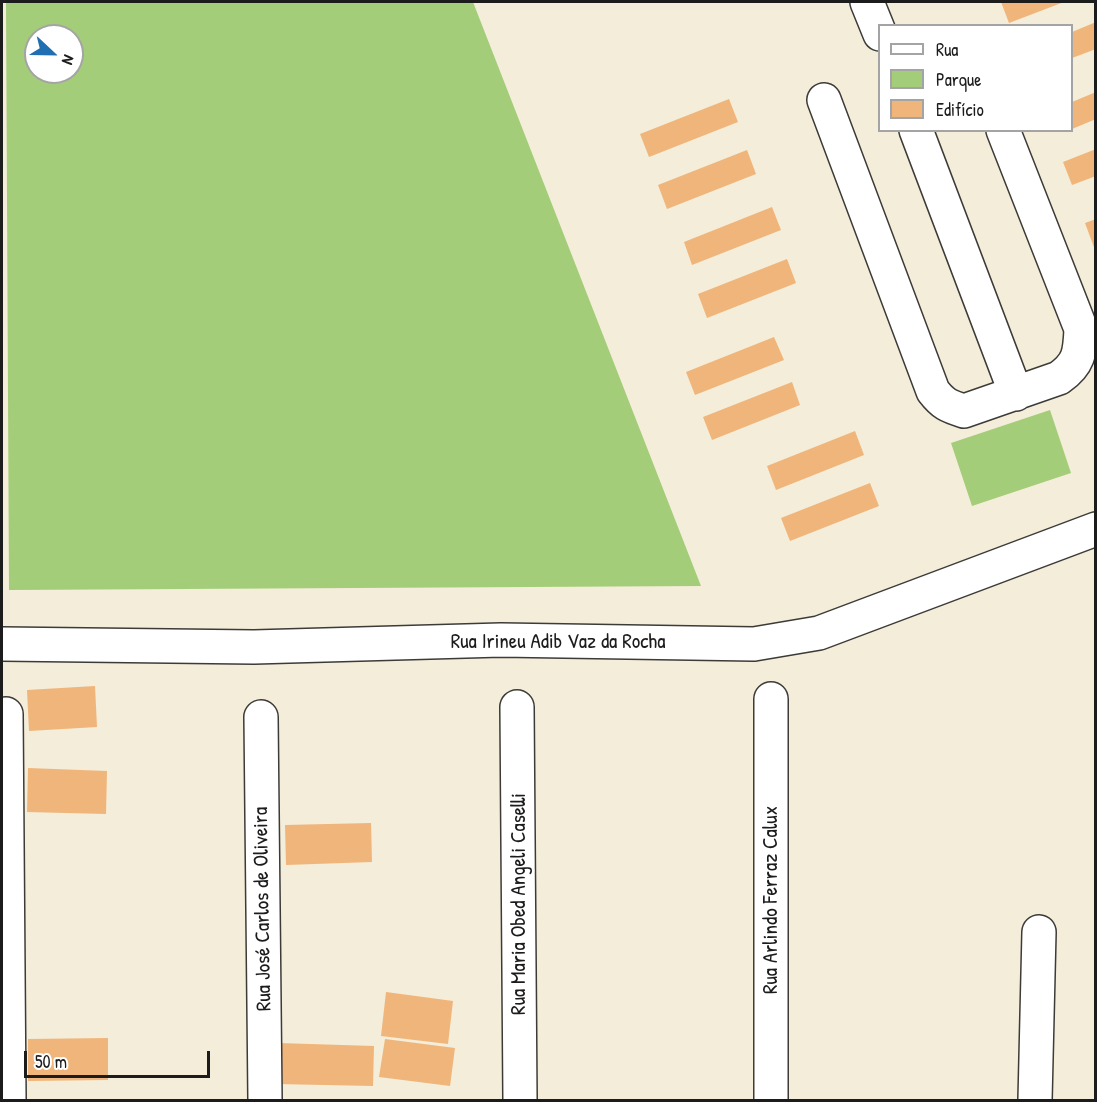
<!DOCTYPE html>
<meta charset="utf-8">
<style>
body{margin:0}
#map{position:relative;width:1097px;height:1102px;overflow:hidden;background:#f4edd9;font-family:"Patrick Hand",sans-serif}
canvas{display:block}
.frame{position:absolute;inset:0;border:3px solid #1c1c1c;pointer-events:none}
.legend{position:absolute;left:878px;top:24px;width:195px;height:108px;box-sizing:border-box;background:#fff;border:2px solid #a4a4a4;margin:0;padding:8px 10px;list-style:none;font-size:18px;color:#1c1c1c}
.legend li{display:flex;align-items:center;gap:12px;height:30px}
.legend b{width:30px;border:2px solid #a4a4a4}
.north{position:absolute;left:24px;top:24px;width:60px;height:60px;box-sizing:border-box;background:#fff;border:2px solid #a4a4a4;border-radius:50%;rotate:112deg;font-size:16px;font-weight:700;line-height:24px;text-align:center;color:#1c1c1c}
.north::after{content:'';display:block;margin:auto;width:21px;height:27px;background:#1f6fb2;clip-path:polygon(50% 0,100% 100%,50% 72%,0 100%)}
.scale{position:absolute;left:24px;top:1051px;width:186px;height:27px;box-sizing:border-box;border:3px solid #1c1c1c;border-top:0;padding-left:8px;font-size:18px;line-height:21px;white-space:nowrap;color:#1c1c1c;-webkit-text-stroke:4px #fff;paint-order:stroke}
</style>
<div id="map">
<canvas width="1097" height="1102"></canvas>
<div class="frame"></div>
<ul class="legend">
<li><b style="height:8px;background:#fff"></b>Rua</li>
<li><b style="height:16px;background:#a3cd79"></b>Parque</li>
<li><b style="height:16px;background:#f0b57a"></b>Edifício</li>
</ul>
<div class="north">N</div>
<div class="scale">50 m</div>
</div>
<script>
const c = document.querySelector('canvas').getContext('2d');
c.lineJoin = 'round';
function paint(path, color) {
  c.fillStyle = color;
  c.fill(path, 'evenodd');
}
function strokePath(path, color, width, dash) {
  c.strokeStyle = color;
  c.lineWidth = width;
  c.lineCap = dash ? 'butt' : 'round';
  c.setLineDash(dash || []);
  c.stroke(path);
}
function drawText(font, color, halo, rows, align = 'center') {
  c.font = font + ' "Patrick Hand",sans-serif';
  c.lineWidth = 4.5;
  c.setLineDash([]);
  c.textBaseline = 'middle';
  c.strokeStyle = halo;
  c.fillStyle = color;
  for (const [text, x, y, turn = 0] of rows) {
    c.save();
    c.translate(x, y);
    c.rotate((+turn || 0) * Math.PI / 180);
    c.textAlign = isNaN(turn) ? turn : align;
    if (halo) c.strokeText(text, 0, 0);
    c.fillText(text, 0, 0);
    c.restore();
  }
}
paint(new Path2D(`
 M6,2H473L701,586L9,590ZM36,36H72V72H36Z
 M1050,410L1071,473L972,506L951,443Z`), '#a3cd79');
paint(new Path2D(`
 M1001,2H1064L1009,23Z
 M1096,22V49L1072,58V32Z
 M1096,92V119L1072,129V102Z
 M729,99L738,122L649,157L640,134Z
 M1096,149V176L1072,185L1063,162Z
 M747,150L756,174L667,209L658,185Z
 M772,207L781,230L692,265L684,242Z
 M1096,219V250H1095L1085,223Z
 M787,259L796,283L707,318L698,294Z
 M774,337L784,360L695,395L686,372Z
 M792,382L800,405L712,440L703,417Z
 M855,431L864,455L776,490L767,466Z
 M870,483L879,506L790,541L781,518Z
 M95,686L97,727L29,731L27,690Z
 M28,768L107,771L106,814L27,812Z
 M371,823L372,862L286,865L285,825Z
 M386,992L453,1001L448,1044L381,1036Z
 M108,1038V1080L28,1081V1039Z
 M385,1039L455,1048L450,1086L379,1077Z
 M278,1043L374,1046L373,1086L276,1084Z`), '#f0b57a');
const minor = new Path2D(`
 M867,2L880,34
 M824,100L933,391C943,404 948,406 964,411L1059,378C1079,364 1080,353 1081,329L1003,130
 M916,130L1016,394
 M2,644L254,647L501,640L754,644L819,633L1096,529
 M771,699V1100
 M517,707L520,1100
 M6,714L9,1100
 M261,717L265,1100
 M1035,1100L1039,932`);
strokePath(minor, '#3c3b38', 36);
strokePath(minor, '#fff', 33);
drawText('21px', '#1c1c1c', '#fff', [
 ["Rua Irineu Adib Vaz da Rocha",558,642],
 ["Rua Arlindo Ferraz Calux",771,900,-90],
 ["Rua Maria Obed Angeli Caselli",519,904,-90],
 ["Rua José Carlos de Oliveira",263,909,-91]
]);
</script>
